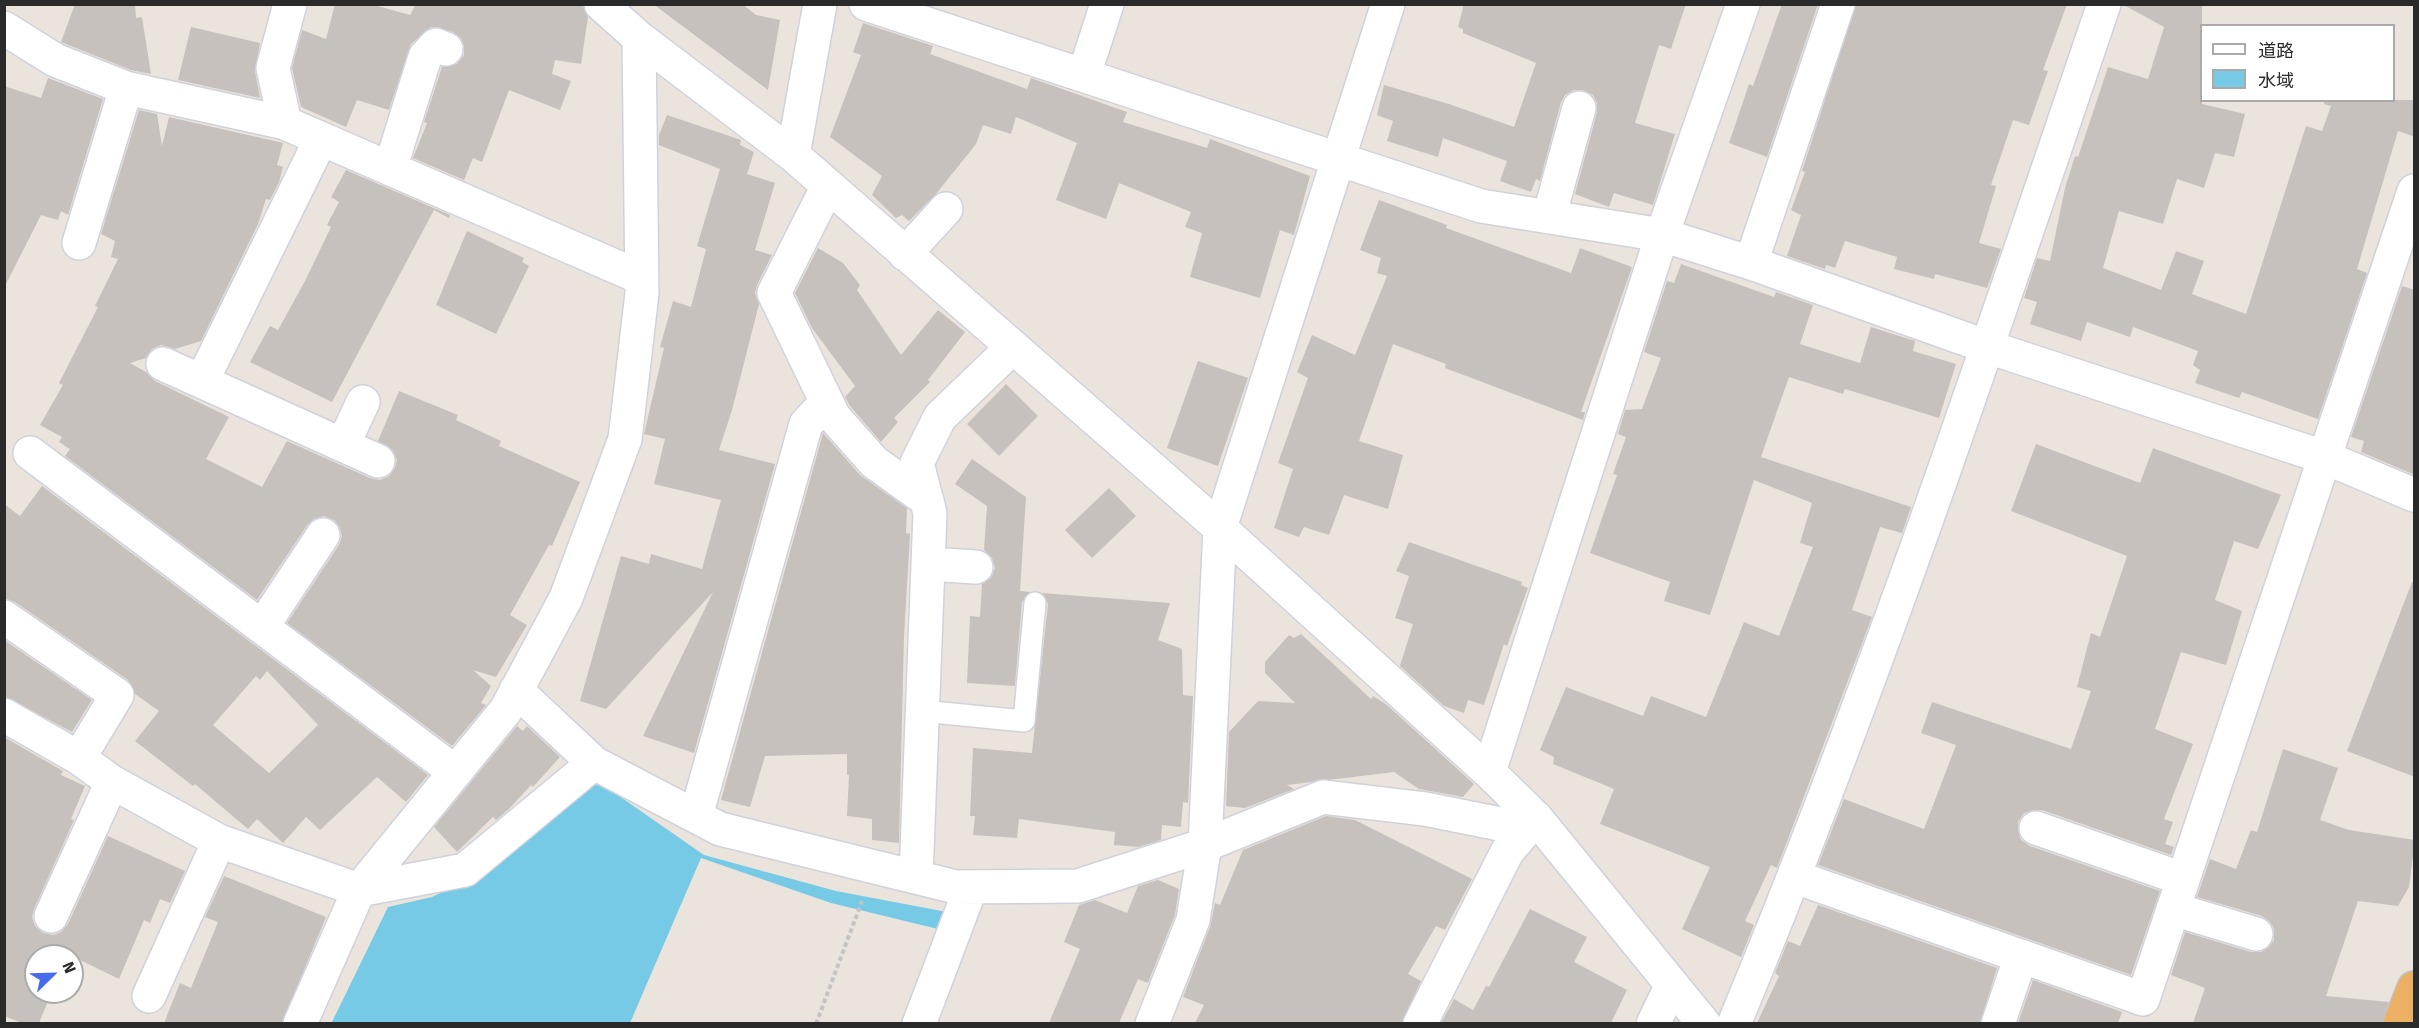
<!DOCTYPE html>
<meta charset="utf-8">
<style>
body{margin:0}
#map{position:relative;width:2419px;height:1028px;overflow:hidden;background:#ebe4dd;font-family:"Fira Sans","Noto Sans JP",sans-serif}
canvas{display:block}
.frame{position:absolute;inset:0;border:6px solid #2a2a2a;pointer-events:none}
.legend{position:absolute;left:2200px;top:24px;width:195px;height:78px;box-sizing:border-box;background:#fff;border:2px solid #aaa;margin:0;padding:8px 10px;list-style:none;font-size:18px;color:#2a2a2a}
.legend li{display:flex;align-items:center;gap:12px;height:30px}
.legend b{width:30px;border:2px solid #aaa}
.north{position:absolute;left:24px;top:944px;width:60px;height:60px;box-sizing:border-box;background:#fff;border:2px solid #aaa;border-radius:50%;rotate:67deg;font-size:16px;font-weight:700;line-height:24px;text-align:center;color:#2a2a2a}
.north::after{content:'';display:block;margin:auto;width:21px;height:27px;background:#486bec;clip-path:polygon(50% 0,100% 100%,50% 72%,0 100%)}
</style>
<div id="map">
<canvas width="2419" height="1028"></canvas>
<div class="frame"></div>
<ul class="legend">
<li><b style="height:8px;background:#fff"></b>道路</li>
<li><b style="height:16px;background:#77cae5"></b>水域</li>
</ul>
<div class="north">N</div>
</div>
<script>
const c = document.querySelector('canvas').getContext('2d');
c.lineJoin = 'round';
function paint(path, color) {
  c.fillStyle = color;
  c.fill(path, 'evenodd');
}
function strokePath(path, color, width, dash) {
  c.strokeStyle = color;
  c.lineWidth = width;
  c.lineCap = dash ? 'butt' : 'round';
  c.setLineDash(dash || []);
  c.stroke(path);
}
paint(new Path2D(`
 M596,780L704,855L836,891L947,912L942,930L831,903L701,858L630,1023L331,1024L388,907L432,897L487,870Z`), '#77cae5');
paint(new Path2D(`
 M75,4H135L136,18L142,17L151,74L131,70L61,42Z
 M335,4H370L410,15L416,4H583L588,17L581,64L555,60L552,74L571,81L560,110L509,90L482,162L473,158L464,180L413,158L427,123L424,122L442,67L457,64L464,55V46L461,38L453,32L431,27L411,44L389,110L357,100L346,127L301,107L292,68L302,30L326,39Z
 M653,4H742L756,15L780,20L768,90Z
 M1464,4H1686L1671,49L1659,45L1635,123L1675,134L1653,205L1614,193L1609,207L1575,194L1597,112V103L1593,95L1583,90H1574L1565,95L1561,102L1540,181L1536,179L1531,192L1500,181L1507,161L1443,138L1438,157L1387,141L1393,121L1377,115L1384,85L1449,104L1514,127L1536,63L1463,33V29L1458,27Z
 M1782,4H1818L1767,157L1729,143L1749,84L1753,86Z
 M1856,4H2067L2043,70L2048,71L2029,125L2013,120L1991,185L1996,186L1979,243L2001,249L1987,288L1935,274L1934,279L1894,269L1897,257L1845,241L1835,268L1826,265L1825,269L1787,256L1801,215L1791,210L1805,172L1802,171Z
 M2122,4H2202V104L2245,114L2234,157L2215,153L2204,188L2177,179L2163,224L2119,211L2103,268L2161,290L2176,251L2204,261L2192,294L2246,314L2306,126L2322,131L2331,106L2324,104V100H2415V137L2398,131L2357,269L2367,273L2318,419L2242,392L2239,398L2195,383L2200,370L2193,365L2198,351L2133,327L2130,337L2087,322L2081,341L2030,324L2037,302L2024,298L2037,258L2050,261L2065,188L2075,156L2078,157L2108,67L2148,79L2164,27Z
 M863,23L933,46L930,54L1027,89L1031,78L1127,112L1123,122L1207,148L1210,139L1310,176L1294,235L1280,230L1260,298L1190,277L1202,233L1185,227L1191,212L1119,183L1106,219L1056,200L1077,143L1016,117L1011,134L983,125L976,144L936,194L909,221L902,215L896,218L872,195L882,176L830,137L861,55L853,52Z
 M191,27L260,43L255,71L260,98L178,80Z
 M48,78L103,99L68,215L61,211L58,220L41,215L4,288V86L41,98Z
 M139,110L157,114L162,146L169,117L283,143L277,165L283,167L279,182L270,200L266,199L258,224L201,341L175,349L161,345L152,349L146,358L130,363L146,372L155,381L229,417L206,459L262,487L287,441L370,478L380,480L389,476L395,468L397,460L393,451L378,441L399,391L458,415L456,420L501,441L499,446L580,482L552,546L549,545L510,615L527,625L496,677L473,670L491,686L481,703L486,705L452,746L287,623L339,545L342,536L339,526L334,520L324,516L314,519L308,524L257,600L65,456L70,449L59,442L62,437L40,425L63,385L59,383L98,307L95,306L118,259L111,257L115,241L101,234Z
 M667,115L741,140L740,145L754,152L747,174L775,183L755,250L772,255L757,285L755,293L759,304L732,410L719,450L775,464L694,753L643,736L713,592L606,709L580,701L621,556L649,564L651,554L702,569L721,500L654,484L665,439L644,434L664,348L660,347L673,301L691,307L706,249L697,246L720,169L659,145V135Z
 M346,170L450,215L449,218L434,210L332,402L250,362L270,326L278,330L305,281L331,227L327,225L339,202L331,197Z
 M1379,200L1447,225L1446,228L1571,273L1580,248L1632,267L1581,412H1585L1583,420L1445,368L1446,364L1393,344L1359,441L1403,455L1388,509L1344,495L1329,535L1304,527L1299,537L1274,528L1293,469L1278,463L1308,378L1297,372L1312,335L1355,355L1387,276L1377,273L1381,258L1360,250Z
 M467,231L524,258L522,262L529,266L496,334L436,305Z
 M818,248L843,263L860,285L857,290L901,355L938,310L965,332L928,380L930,382L894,418L898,422L881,442L850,406L845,397L855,386L812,328L795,293Z
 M1681,264L1774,297L1776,292L1813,305L1800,344L1860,363L1871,327L1915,341L1913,351L1956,364L1939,418L1845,389L1843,394L1789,377L1761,457L1911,507L1902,533L1880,527L1852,610L1872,617L1777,868L1771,865L1745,921L1754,925L1741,957L1682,929L1710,867L1600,824L1614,789L1553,764L1554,757L1540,750L1566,687L1643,716L1651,696L1706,717L1744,622L1779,636L1813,547L1800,543L1812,503L1754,480L1710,615L1664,601L1670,582L1590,553L1617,475L1613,474L1626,437L1618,434L1625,410L1642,409L1661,358L1644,352L1667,281L1674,283Z
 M2402,286L2415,290V475L2361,452L2364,441L2351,437Z
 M1198,361L1248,378L1218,466L1167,448Z
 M1006,384L1038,416L999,456L967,424Z
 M823,433L860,475L907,508L906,533L910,534L904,637L899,843L872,840V819L847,816L849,775H847V754L765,756L750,807L721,800Z
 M2036,444L2140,483L2153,448L2281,495L2258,549L2234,541L2215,600L2242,611L2226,665L2181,652L2155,729L2193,744L2164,819L2173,822L2165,844L2174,847L2171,855L2042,810H2033L2024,813L2018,822V831L2021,840L2030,846L2160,891L2131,975L1818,865L1844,799L1924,829L1956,745L1921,733L1932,702L2071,749L2091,691L2077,687L2091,633L2100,637L2127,556L2011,511Z
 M972,459L1026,497L1020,591L1030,592L1022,602L1015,686L967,683L970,616L980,617L982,584L991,578L995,568L992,558L984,550L987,506L955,484Z
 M42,486L428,775L406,802L377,777L320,830L306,817L283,843L257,819L248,829L195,784L193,786L135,741L159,711L135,694L128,680L15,602L4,598V504L20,516ZM267,671L318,725L269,773L213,725L256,676L260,680Z
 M1109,488L1136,516L1092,558L1065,530Z
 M1409,542L1522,582L1521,585L1528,588L1507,646L1504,644L1484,705L1468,700L1464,713L1444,706L1400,666L1413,624L1395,618L1409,576L1396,571Z
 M2412,582L2415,583V777L2347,751Z
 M1042,593L1170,603L1158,640L1182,649L1183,695L1193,696L1188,803L1183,802L1181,827L1162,825L1161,840L1138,847L1114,845L1115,832L1019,819L1017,838L973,835L975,816H970L973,748L1032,753L1048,604Z
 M1301,634L1371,699L1373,696L1387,705L1474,784L1463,797L1419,789L1394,772L1287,785L1294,789L1245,808L1226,806L1229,732L1258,701L1295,703L1265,673V662L1289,635L1294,638Z
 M4,640L92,700L72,732L4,696Z
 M517,726L523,731L527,726L560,757L533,787L531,785L509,809L496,820L493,817L457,852L434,827Z
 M4,737L63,771L61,775L85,786L71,819L74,820L34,909L32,917L35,926L43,933L53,935L61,932L68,924L108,836L185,871L170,903L160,899L150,923L144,920L119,979L72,956H36V992H52L39,1023H22L4,1016Z
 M2283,749L2338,768L2320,820L2349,830L2415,840L2409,887L2398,906L2358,901L2326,996L2389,1002L2382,1023H2193L2205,988L2171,975L2185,932L2251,952H2261L2269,947L2274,940V929L2270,922L2262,916L2197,897L2210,859L2236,869L2251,830L2257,832Z
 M1326,816L1355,820L1472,879L1445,930L1436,926L1408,974L1421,981L1402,1023H1195L1204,1005L1183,997L1210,927L1215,903L1220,905L1243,850Z
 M224,876L326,917L282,1023H164L180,983L191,988L218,922L205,917Z
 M1158,880L1179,889L1175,915L1148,983L1138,979L1119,1023H1049L1080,949L1064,942L1079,905L1095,900L1127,913L1138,886Z
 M1818,905L1997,968L1980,1023H1757L1779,976L1775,973L1788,941L1800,946Z
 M1530,909L1587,937L1574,962L1627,990L1611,1023H1441L1454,999L1473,1010L1486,986L1489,987Z
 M2033,980L2122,1012L2118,1023H2018Z`), '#c6c1bc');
const service = new Path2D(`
 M922,711L1024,721L1035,603`);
const minor = new Path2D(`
 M290,4L273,68L285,123L642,278
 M601,4L639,38L793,155L1013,347L1220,528L1489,772L1536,818
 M866,4L1481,206L1662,235L1751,263L1988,347L2324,457L2414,495
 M4,28L55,60L126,88L285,123
 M1084,75L1107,4
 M793,155L820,4
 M390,169L425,57L436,45L446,49
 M828,186L774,293L834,417L874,462L927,500
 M1549,217L1579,108
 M79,243L126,88
 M905,254L946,209
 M1751,263L1838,4
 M163,364L378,461
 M203,379L321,139
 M343,445L363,402
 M30,453L455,772
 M928,564L976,567
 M4,617L117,695L79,758
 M262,627L323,535
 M516,690L594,763
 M4,715L79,758L112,782L219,841L359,890L465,870L594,763L720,829L956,887L1078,886L1205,845L1323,797L1425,809L1500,824L1536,818
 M1489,772L1662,235L1743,4
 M696,816L806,424L827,402
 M2036,828L2183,879
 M916,877L930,513L917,463L940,417L1013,347
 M1795,877L2143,999L2414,191
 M2173,909L2256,934
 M51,916L112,782
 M149,996L219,841
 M300,1024L359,890L506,710L566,598L625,439L642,293L639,38
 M919,1024L971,887
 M1152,1024L1193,920L1205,845L1220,528L1388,4
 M1420,1024L1507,852L1536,818
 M1653,1024L1672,985
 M1734,1024C1873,690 1988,346 2104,4
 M1998,1024L2021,956`);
const tertiary = new Path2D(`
 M1536,818L1704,1024`);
const trunk = new Path2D(`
 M2400,1024L2414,988`);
strokePath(service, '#cfd2dd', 24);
strokePath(minor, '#cfd2dd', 36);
strokePath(tertiary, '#cfd2dd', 36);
strokePath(trunk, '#c3c3c3', 36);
strokePath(new Path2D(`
 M816,1024L862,901`), '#c3c3c3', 4, [4.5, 3]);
strokePath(service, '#fff', 21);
strokePath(minor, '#fff', 33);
strokePath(tertiary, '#fff', 33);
strokePath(trunk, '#ecb064', 33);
</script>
